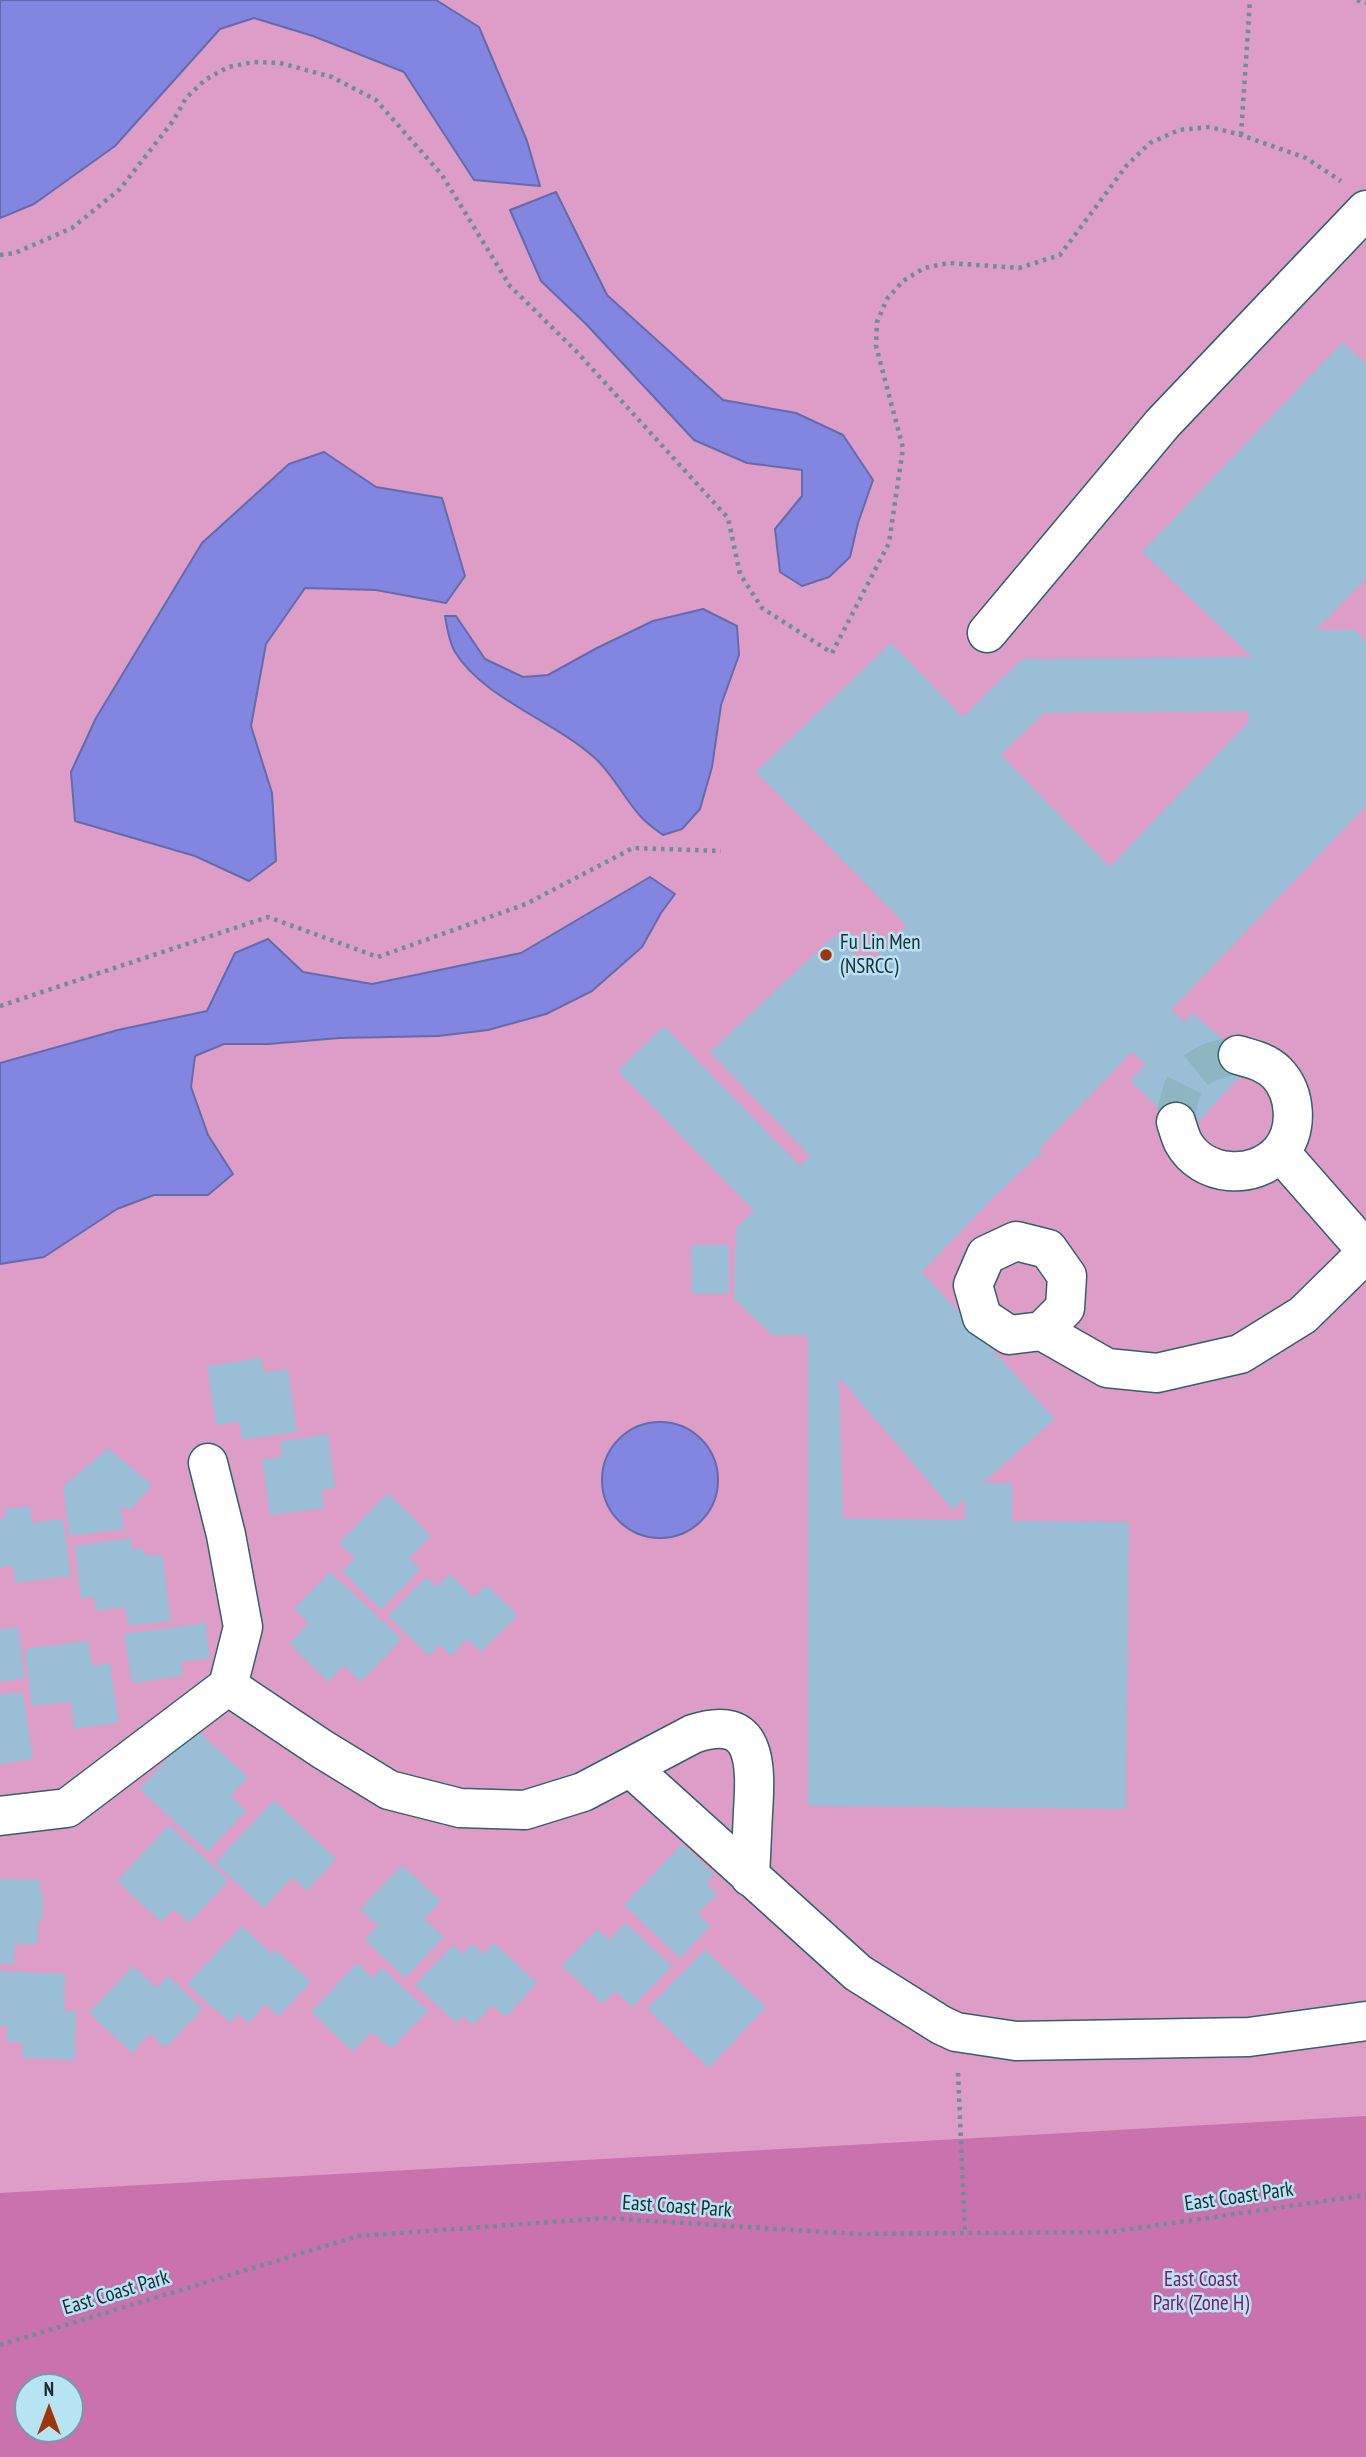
<!DOCTYPE html>
<style>
body{margin:0}
#map{position:relative;width:1366px;height:2457px;overflow:hidden;background:#aad7e6;font-family:"PT Sans Narrow",sans-serif}
canvas{display:block}
.north{position:absolute;left:14px;top:2373px;width:70px;height:70px;box-sizing:border-box;background:#b6e4f3;border:2px solid #789aa6;border-radius:50%;rotate:0deg;font-size:19px;font-weight:700;line-height:28px;text-align:center;color:#1a2c32}
.north::after{content:'';display:block;margin:auto;width:24px;height:32px;background:#9c3709;clip-path:polygon(50% 0,100% 100%,50% 72%,0 100%)}
</style>
<div id="map">
<canvas width="1366" height="2457"></canvas>
<div class="north">N</div>
</div>
<script>
const c = document.querySelector('canvas').getContext('2d');
c.lineJoin = 'round';
function paint(path, color) {
  c.fillStyle = color;
  c.fill(path, 'evenodd');
}
function strokePath(path, color, width, dash) {
  c.strokeStyle = color;
  c.lineWidth = width;
  c.lineCap = dash ? 'butt' : 'round';
  c.setLineDash(dash || []);
  c.stroke(path);
}
function drawText(font, color, halo, rows, align = 'center') {
  c.font = font + ' "PT Sans Narrow",sans-serif';
  c.lineWidth = 5;
  c.setLineDash([]);
  c.textBaseline = 'middle';
  c.strokeStyle = halo;
  c.fillStyle = color;
  for (const [text, x, y, turn = 0] of rows) {
    c.save();
    c.translate(x, y);
    c.rotate((+turn || 0) * Math.PI / 180);
    c.textAlign = isNaN(turn) ? turn : align;
    if (halo) c.strokeText(text, 0, 0);
    c.fillText(text, 0, 0);
    c.restore();
  }
}
paint(new Path2D(`
 M0,0H1366V2457H0ZM28,2387H70V2429H28Z`), '#dd9dc7');
paint(new Path2D(`
 M1366,2116V2457H0V2193ZM28,2387H70V2429H28Z`), '#c972ae');
const water = new Path2D(`
 M0,0H436L479,27L527,141L540,186L474,180L404,72L313,36L254,18L220,29L115,146L34,204L0,218Z
 M556,192L607,295L723,400L796,413L843,435L873,480L858,523L850,557L829,577L802,586L780,572L775,529L802,496V470L747,463L694,440L586,324L541,281L510,210Z
 M324,452L376,487L442,498L465,576L446,603L376,590L305,588L266,644L251,726L272,793L276,861L249,881L195,856L75,821L71,772L96,718L202,543L289,464Z
 M703,609L737,626L739,655L721,705L712,767L700,809L682,829L663,835C656,830 648,824 642,818C625,800 614,776 596,759C555,721 484,699 455,652C449,642 447,628 445,616H456L485,659L523,677L548,675L597,648L653,621Z
 M650,877L675,894L661,913L642,947L592,991L546,1014L488,1030L438,1036L340,1038L268,1044H224L195,1056L191,1087L208,1135L233,1174L208,1195H154L117,1209L44,1257L0,1264V1063L118,1030L207,1011L235,953L268,939L303,972L372,984L521,953Z
 M602 1480a58 58 0 1 1 116 0a58 58 0 1 1-116 0Z`);
paint(water, '#8286e0');
strokePath(water, '#636bac', 2);
paint(new Path2D(`
 M1343,342L1366,364V579L1316,630H1356L1366,642V806L1171,1010L1185,1022L1193,1013L1251,1065L1187,1134L1130,1081L1146,1064L1132,1052L1039,1149L1042,1152L995,1196L922,1272L1055,1419L983,1483H1012V1521L1129,1522L1126,1809L808,1806V1339L804,1335H772L734,1299L736,1228L754,1211L618,1071L664,1026L800,1166L810,1156L710,1052L835,935L866,967L907,926L756,772L891,643L963,717L1022,659L1252,657L1142,552ZM1248,711V722L1110,867L1001,755L1044,713ZM839,1377L953,1510L965,1499V1520L843,1519Z
 M691,1245H729V1294H692Z
 M261,1358L264,1373L288,1369L297,1432L242,1440L239,1422L216,1425L207,1366Z
 M328,1434L335,1488L322,1490L324,1508L270,1515L262,1459L282,1457L280,1442Z
 M108,1448L152,1485L130,1511L124,1506L121,1508L124,1529L70,1536L63,1487Z
 M388,1493L431,1536L409,1558L420,1570L381,1610L342,1571L355,1558L339,1543Z
 M30,1506L32,1523L63,1519L71,1576L15,1583L13,1566L0,1568V1519L5,1518V1509Z
 M131,1538L133,1550L144,1549L145,1556L162,1554L171,1621L128,1626L125,1607L96,1611L94,1597L81,1599L75,1546Z
 M330,1572L402,1639L361,1682L344,1666L328,1682L289,1643L309,1623L294,1609Z
 M450,1574L474,1598L486,1585L518,1615L481,1652L467,1639L451,1656L439,1645L429,1656L388,1616L426,1577L436,1587Z
 M206,1623L210,1658L181,1662L183,1676L132,1683L124,1634Z
 M18,1627L25,1678L0,1682V1629Z
 M88,1641L92,1666L110,1663L119,1723L74,1729L71,1702L32,1706L25,1649Z
 M23,1692L33,1759L0,1764V1695Z
 M196,1729L248,1777L231,1796L246,1811L208,1852L139,1789Z
 M274,1800L336,1859L307,1891L293,1877L264,1908L215,1863Z
 M169,1825L229,1881L189,1923L174,1909L161,1922L117,1881Z
 M682,1844L714,1874L706,1883L717,1894L698,1914L711,1926L680,1958L624,1905Z
 M402,1865L441,1901L424,1919L444,1937L405,1978L365,1940L378,1926L360,1909Z
 M0,1879L40,1880V1892H43L42,1922L38,1921V1944H15L14,1964H0Z
 M625,1923L672,1966L632,2007L615,1991L603,2004L562,1966L597,1929L609,1940Z
 M242,1926L272,1954L276,1950L311,1982L278,2017L266,2004L248,2023L239,2014L230,2023L187,1984Z
 M494,1943L537,1983L506,2017L493,2005L473,2025L463,2016L456,2023L415,1985L453,1945L463,1954L473,1944L483,1954Z
 M705,1950L766,2007L709,2068L647,2009Z
 M357,1963L373,1978L382,1968L428,2011L391,2049L372,2032L353,2052L311,2012Z
 M133,1966L157,1988L168,1976L203,2009L165,2048L150,2033L132,2053L89,2013Z
 M0,1971L65,1974L64,2011H76L75,2060L22,2058L23,2043L7,2042V2026H0Z`), '#9bbed7');
strokePath(new Path2D(`
 M1176,1122C1179,1077 1194,1062 1238,1055`), '#8db5c2', 38, [38, 19]);
const minor = new Path2D(`
 M987,633L1163,423L1366,210
 M1176,1122C1178,1128 1180,1136 1183,1142C1202,1177 1254,1181 1280,1152C1299,1130 1296,1093 1277,1073C1266,1062 1252,1059 1238,1055
 M1280,1152L1366,1250
 M1042,1331L1065,1308L1067,1276L1048,1249L1016,1241L986,1255L973,1285L982,1317L1009,1335L1042,1331L1107,1368L1157,1373L1240,1354L1303,1315L1366,1253
 M228,1686L322,1749L389,1790L460,1808L525,1810L583,1792L693,1734C758,1712 756,1765 753,1812C752,1833 751,1855 750,1877
 M631,1768L858,1973L941,2025L956,2032L1016,2041L1249,2037L1366,2021
 M0,1816L67,1808L228,1686L243,1627L226,1535L208,1463`);
strokePath(minor, '#345f6c', 41);
strokePath(new Path2D(`
 M1357,0L1366,3
 M1241,135L1250,0
 M0,255L15,253L72,228L120,189L173,121L186,98L205,80L228,67L254,62L280,63L332,77L376,100L442,175L510,286L577,352L728,518L740,574L762,608L832,653L889,543L903,448L876,346L877,322L887,299L903,281L924,268L949,263L1019,268L1060,255L1127,165L1150,143L1179,130L1210,127L1241,135L1306,158L1341,181
 M0,1006L268,917L378,957L526,904L633,848L721,851
 M958,2073L965,2233
 M0,2345L358,2236L607,2218L856,2234L1110,2232L1366,2195`), '#6c8e99', 4.5, [3.5, 5]);
strokePath(minor, '#fff', 38);
for (const [x, y, r, color] of [
 [826,955,7,"#9c3709"]
]) {
  const dot = new Path2D();
  dot.arc(x, y, r, 0, 2 * Math.PI);
  c.fillStyle = color;
  c.fill(dot);
  strokePath(dot, '#b6e4f3', 2.5);
}
drawText('21px', '#1a2c32', '#b6e4f3', [
 ["Fu Lin Men",840,943],
 ["(NSRCC)",840,967]
], 'left');
drawText('21px', '#1a2c32', '#b6e4f3', [
 ["East Coast Park",1239,2197,-8],
 ["East Coast Park",677,2207,4],
 ["East Coast Park",116,2293,-17]
]);
drawText('21px', '#811868', '#b6e4f3', [
 ["East Coast",1201,2280],
 ["Park (Zone H)",1201,2304]
]);
</script>
